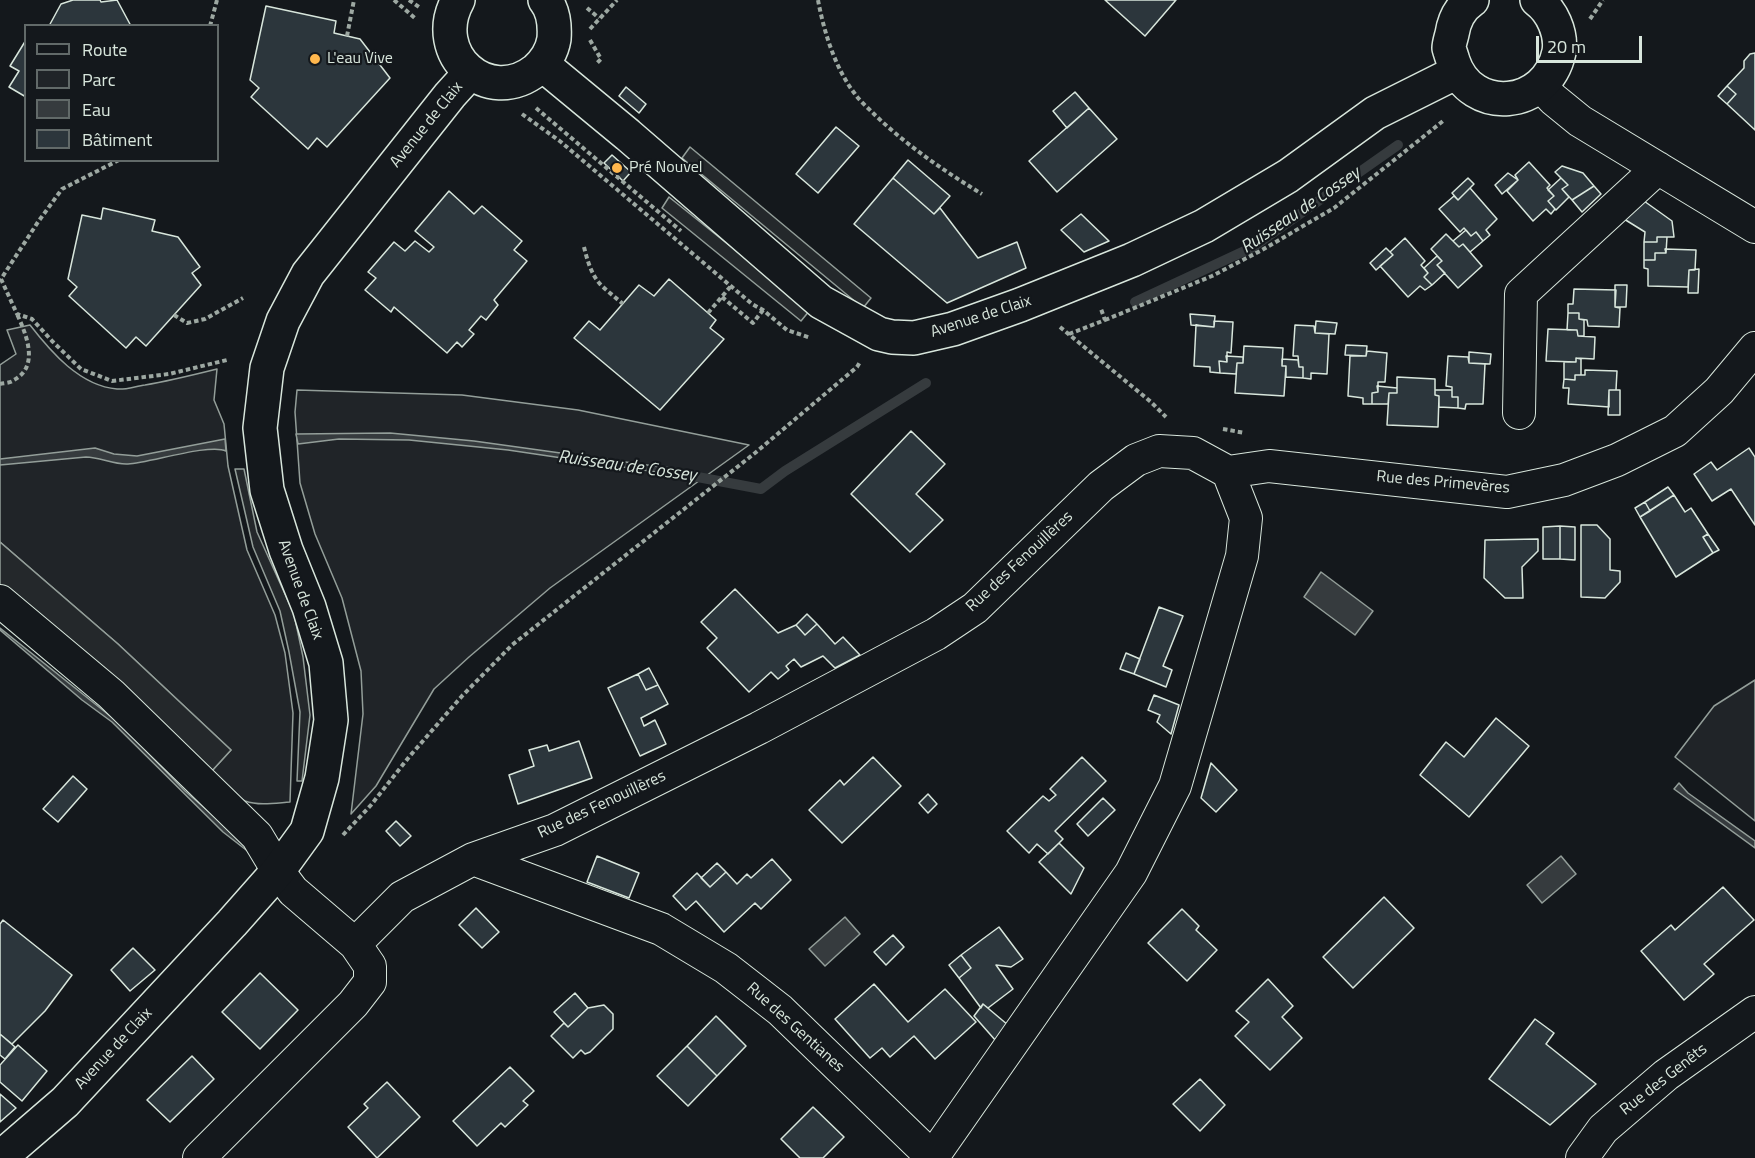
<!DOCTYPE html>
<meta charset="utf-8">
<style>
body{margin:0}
#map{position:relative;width:1755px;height:1158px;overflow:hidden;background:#14181c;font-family:"Titillium Web",sans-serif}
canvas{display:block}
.legend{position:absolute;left:24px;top:24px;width:195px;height:138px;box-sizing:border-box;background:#14181c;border:2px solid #626a69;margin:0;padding:8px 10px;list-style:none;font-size:18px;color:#d8e6dc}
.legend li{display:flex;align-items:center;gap:12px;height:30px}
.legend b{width:30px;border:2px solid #626a69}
.scale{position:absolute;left:1536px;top:36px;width:106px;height:27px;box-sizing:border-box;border:3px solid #d8e6dc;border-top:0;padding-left:8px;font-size:18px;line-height:21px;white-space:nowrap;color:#d8e6dc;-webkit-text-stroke:4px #14181c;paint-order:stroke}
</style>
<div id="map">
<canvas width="1755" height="1158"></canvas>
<ul class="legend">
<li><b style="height:8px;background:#14181c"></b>Route</li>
<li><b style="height:16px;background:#202428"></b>Parc</li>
<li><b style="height:16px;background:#363b3e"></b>Eau</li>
<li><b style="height:16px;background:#2c363c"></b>Bâtiment</li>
</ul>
<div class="scale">20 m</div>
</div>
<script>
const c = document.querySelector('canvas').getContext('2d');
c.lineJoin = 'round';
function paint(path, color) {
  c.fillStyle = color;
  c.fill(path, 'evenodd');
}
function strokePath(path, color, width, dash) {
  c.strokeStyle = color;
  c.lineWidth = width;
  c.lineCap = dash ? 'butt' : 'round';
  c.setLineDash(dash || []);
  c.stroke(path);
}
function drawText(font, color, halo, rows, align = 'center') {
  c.font = font + ' "Titillium Web",sans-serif';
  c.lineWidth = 4.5;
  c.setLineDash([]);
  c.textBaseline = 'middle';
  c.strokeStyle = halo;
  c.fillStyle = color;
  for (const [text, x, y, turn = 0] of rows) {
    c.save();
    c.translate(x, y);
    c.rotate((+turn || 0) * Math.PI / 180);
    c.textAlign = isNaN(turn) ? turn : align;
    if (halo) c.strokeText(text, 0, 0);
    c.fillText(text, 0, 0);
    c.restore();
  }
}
const green = new Path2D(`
 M30,325C51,352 80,386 117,389C126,390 136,386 145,385C169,381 193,375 217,369L214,400L224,424L228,466L247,550L275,615L285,653L293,713L290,802C276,803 259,806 245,801C232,795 221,782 210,773L231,750L118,644L0,542V365L16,354L7,330Z
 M297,390L462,395L578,410L749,445L550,588L469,657L434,689L376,786L351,814L363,714L361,671L342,598L315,534L300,483L295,412Z
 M1755,680V821L1675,757L1714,706Z`);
paint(green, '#202428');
strokePath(green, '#939e99', 1.5);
const parking = new Path2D(`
 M690,147L871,298L863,308L682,158Z
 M669,197L810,310L801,321L662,208Z
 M235,469H244L257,532L294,614L303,657L310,715L302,781H297L300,712L289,652L280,611L253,547Z
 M0,542L118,644L231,750L210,773L0,587Z`);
paint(parking, '#24282b');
strokePath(parking, '#939e99', 1.5);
const water = new Path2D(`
 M390,433L474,441L683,470L677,475L508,450L409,440L339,439L298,444L296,434Z
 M225,439L226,451C210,443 149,463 128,464C114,465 100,457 86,457L0,465V459L95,448L114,454L137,456Z
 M1321,572L1373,611L1355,635L1304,597Z
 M0,628L119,723L185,791L253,850L250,853L223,832L112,722L82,700L0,630Z
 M1679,783L1688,793L1755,841V848L1674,789Z
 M1561,856L1576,874L1542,903L1527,885Z
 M845,917L860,934L825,966L809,949Z`);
paint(water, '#363b3e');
strokePath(water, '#939e99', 1.5);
strokePath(new Path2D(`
 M1135,302L1253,247L1398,145
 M666,471L761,489L785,471L926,383`), '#363b3e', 10);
const building = new Path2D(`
 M73,0H100L101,2L117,0L131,26H49L61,4Z
 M1105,0H1176L1145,36Z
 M266,6L336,21L334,33L360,39L390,78L327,147L317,138L308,149L251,97L259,88L250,80Z
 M26,40V97L9,87L19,71L10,66Z
 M1755,53V130L1727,104L1736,94L1727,86L1744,68V61L1750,54Z
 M1727,86L1736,94L1727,104L1718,96Z
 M626,87L646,104L639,113L619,96Z
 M1075,92L1089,108L1067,128L1053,111Z
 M1089,108L1117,139L1057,192L1029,161Z
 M836,127L859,146L818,193L796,174Z
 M612,155L631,172L623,181L604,163Z
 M908,160L950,196L934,214L893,178Z
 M1529,162L1550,185L1547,188L1554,196L1548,201L1555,209L1551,214L1546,209L1533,221L1507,191L1518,180L1515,175Z
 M1562,166L1583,173L1594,186L1572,200L1562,189L1568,185L1555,172Z
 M1508,173L1518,180L1502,194L1495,185Z
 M893,178L934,214L940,208L978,258L1017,242L1026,268L947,303L854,224Z
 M1468,178L1474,184L1458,200L1452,193Z
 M1561,178L1568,185L1562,189L1569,197L1556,210L1548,201L1554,196L1548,190Z
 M1594,186L1601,194L1582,212L1572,200Z
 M1470,188L1497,219L1486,230L1490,235L1483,241L1476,232L1471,236L1464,228L1460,232L1439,209L1454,196L1458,200Z
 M449,191L474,214L482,206L522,241L514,250L527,261L494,300L498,305L486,320L481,316L469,330L474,334L462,347L457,342L447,353L394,307L391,312L365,290L376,278L368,272L394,242L405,251L415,241L429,252L434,247L415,231Z
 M1644,201L1672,221L1674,237H1657V242H1644L1645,232L1624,219Z
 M103,208L155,220L152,231L178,237L200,267L192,273L201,285L146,346L136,337L126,348L69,296L77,287L68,279L82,215L101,219Z
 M1081,214L1109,241L1084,252L1061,230Z
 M1466,230L1471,236L1476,232L1483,241L1470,252L1463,244L1459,247L1453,241Z
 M1446,234L1459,247L1463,244L1482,266L1458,288L1437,265L1442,261L1431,249Z
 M1657,237H1667L1666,253H1655V260H1644V242H1657Z
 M1405,238L1425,261L1421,265L1428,273L1424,277L1432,285L1425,290L1420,286L1408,297L1380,266L1393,255L1390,252Z
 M1386,248L1393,255L1376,270L1370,263Z
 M1665,249L1696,250L1695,270H1689L1688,287L1648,286V269L1644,268V260H1655V253H1666Z
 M1437,256L1442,261L1437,265L1445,273L1432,285L1424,277L1428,273L1424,268Z
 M1699,269L1698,293H1688L1689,270Z
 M669,279L716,320L710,328L724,339L660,410L574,338L589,321L600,330L639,285L654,296Z
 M1615,285H1627L1626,307H1615Z
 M1574,289L1616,290L1615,307L1620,308L1619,327L1588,326L1587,320L1579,319V313H1568V304H1573Z
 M1568,313H1579V319L1584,320V336H1578L1577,330H1567Z
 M1190,314L1215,316L1214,327L1191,325Z
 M1214,321L1233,322L1231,353L1227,352V362L1219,361L1220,373L1210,372V367L1194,366L1196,325L1214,327Z
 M1316,321L1337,323L1335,334L1315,333Z
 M1295,325L1314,326L1315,333L1329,334L1327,374L1311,373V379L1303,378V367H1299L1298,356H1293Z
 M1548,329L1577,330L1578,336L1595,337L1594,359L1576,358V362L1546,361Z
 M1346,345L1367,346L1366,356L1345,355Z
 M1244,346L1283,348L1282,366H1286L1284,396L1235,393L1237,363H1243Z
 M1367,351L1387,353L1385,382H1378V392L1372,393V404H1363V398L1348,396L1350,356H1366Z
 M1469,352L1491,354L1490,364L1469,363Z
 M1226,356L1243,357V363H1237L1236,374L1220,373L1219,361L1227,362Z
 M1448,356L1468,357L1469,363L1485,364L1483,404H1466L1465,409L1458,408V397H1452V387L1446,386Z
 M1576,358L1581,359V375H1575V380L1564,379V362H1576Z
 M1282,359L1298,360L1299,367H1303V378L1286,377V366H1282Z
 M1585,370L1617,371L1616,390H1609V407L1568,404L1569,388H1563L1564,379L1575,380V375H1585Z
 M1397,377L1435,379V395L1439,396L1438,427L1387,425L1389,393H1397Z
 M1377,386L1397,388V393H1389L1388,404H1372V393L1378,392Z
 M1435,390H1452V397H1458V408L1439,407V396L1435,395Z
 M1609,390H1620V415H1608Z
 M911,431L945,464L916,494L943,520L910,552L851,494Z
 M1749,448L1755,457V525L1731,489L1712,501L1694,474L1711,462L1717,470Z
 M1668,487L1674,495L1650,511L1645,502Z
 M1674,495L1685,512L1691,508L1708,534L1703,537L1713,553L1676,577L1640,517Z
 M1645,502L1650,511L1640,517L1635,508Z
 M1581,525H1597L1610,539V570L1620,571V582L1605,598L1581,597Z
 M1560,526V559H1543V527Z
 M1560,526L1575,527V560L1560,559Z
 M1708,534L1719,550L1713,553L1703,537Z
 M1538,539V551L1522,567L1523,598H1505L1484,578L1485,540Z
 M735,589L778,633L796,625L805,635L817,624L835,644L843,637L860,655L835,668L823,656L801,667L794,659L786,666L789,670L778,679L771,672L749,692L707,648L717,638L701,622Z
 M1159,607L1183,616L1163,666L1172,670L1166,687L1134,674Z
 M807,614L817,624L805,635L796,625Z
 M1126,653L1140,659L1134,674L1120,669Z
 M649,668L658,685L646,690L638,674Z
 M638,674L646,690L658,685L668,704L641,718L644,726L655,720L666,744L640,756L608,688Z
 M1154,695L1179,705L1171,734L1157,722L1160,715L1148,710Z
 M1496,718L1529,746L1469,817L1420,775L1446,742L1464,757Z
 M579,741L592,778L518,804L509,775L534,766L529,750L547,745L549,751Z
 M873,757L901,786L842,843L809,810L840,780L844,785Z
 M1082,757L1106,781L1055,831L1063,839L1048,854L1037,844L1029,853L1007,831L1043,796L1049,801L1056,795L1050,789Z
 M1211,763L1237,790L1216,812L1201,798Z
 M73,776L87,789L58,822L43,809Z
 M928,794L937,804L928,813L919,803Z
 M1103,798L1115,810L1088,836L1077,824Z
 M396,821L411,836L400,846L386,831Z
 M1059,843L1084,868L1071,894L1039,862Z
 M597,856L639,873L629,898L587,882Z
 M772,859L791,880L761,909L755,903L724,932L696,901L686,910L673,896L697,873L710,887L726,872L737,884L747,874L751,878Z
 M717,863L726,872L710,887L701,878Z
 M1723,887L1754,920L1704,964L1714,974L1684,1000L1641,951L1671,925L1675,930Z
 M1384,897L1414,928L1353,988L1323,957Z
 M476,908L499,932L482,948L459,925Z
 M1182,909L1199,926L1196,930L1217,950L1187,981L1148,943Z
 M3,920L72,975L45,1011L12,1044L0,1034V924Z
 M999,927L1023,959L1011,967L996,965L1013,989L988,1008L983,1004L981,1008L959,978L971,968L961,955Z
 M893,935L904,947L886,965L874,952Z
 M133,948L155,970L130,991L111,970Z
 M961,955L971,968L959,978L949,965Z
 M260,973L298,1010L260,1049L222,1012Z
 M1268,979L1293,1006L1282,1017L1302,1038L1270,1070L1235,1036L1249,1022L1236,1011Z
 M874,984L908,1022L945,989L976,1022L935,1059L914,1036L890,1057L882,1048L870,1058L835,1019Z
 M575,993L588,1008L568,1027L554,1012Z
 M983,1004L1008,1025L996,1041L974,1016Z
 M604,1005L613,1014V1029L590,1052L585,1054L581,1050L573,1058L551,1036L564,1023L568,1027L588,1008Z
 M716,1016L746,1046L717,1076L687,1046Z
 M1535,1019L1554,1033L1546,1044L1596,1084L1550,1125L1489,1079Z
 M0,1034L15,1047L5,1059L0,1055Z
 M18,1045L47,1071L22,1101L0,1082V1065Z
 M687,1046L717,1076L688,1106L657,1076Z
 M192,1056L214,1079L170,1122L147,1100Z
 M510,1067L534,1091L523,1101L528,1105L505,1127L501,1123L477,1146L453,1121Z
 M1200,1079L1225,1105L1200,1131L1173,1104Z
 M387,1082L420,1117L377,1158L348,1127L368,1108L364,1104Z
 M0,1094L16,1108L0,1122Z
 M813,1107L844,1137L823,1158H800L781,1139Z`);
paint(building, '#2c363c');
strokePath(building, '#d8e6dc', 1.5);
const minor = new Path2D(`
 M1541,86L1553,99L1580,121L1755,227
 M1519,413L1521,294L1658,168
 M1228,472L1269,466L1507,492L1564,480L1617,460L1675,431L1719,391L1755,348
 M0,601L111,694L257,836L278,871L293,891L355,944
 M473,859L661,929L726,968L780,1010L932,1157L928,1158
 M199,1158L353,1004L370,982V966L355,944L402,897L473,859L555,830L759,728L936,634L975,608L1101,486L1136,460L1159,451L1193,453L1228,472L1246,518L1242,556L1175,786L1131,873L932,1158
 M1582,1158L1603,1129L1666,1075L1755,1012`);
const secondary = new Path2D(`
 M458,0C428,54 488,108 536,70C545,62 552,51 554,39C555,25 554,11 545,0
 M1472,0C1460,8 1454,21 1452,34C1451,38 1449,44 1449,48C1450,52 1452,57 1453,61C1471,116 1547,109 1559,52C1562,33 1552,11 1537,0
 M542,64L628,135L821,302L879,334L892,337L914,338L953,329L1020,305L1132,260L1204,226L1288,176L1375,113L1457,72
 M0,1158L65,1102L232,923L278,871L307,831L322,778L331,720L326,663L309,607L286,550L267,490L260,428L267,368L283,321L308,274L450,95L470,73`);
strokePath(minor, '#d8e6dc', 34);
strokePath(secondary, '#d8e6dc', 36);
strokePath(new Path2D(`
 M394,0L416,19
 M409,0L419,7
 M818,0C824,32 835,68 855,94C860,101 868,108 874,114C906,145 944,171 982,194
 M587,8L599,18
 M1590,19L1603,0
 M210,26L217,0
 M590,29L617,0
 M347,36L354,0
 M590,40L601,59L597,63
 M536,108L681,231
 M522,114L561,142L752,304L763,310L787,330L811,338
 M119,160L62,189L38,222L1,279L17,314L32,319L52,341L81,369L112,381L169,374L227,360
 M584,247C587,259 591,274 600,284C607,291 615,297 623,304
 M722,297L753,323L763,310
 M708,313L731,286
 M174,315L187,323L205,319L243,298
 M1105,320L1212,276L1262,250L1334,208L1443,121
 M1060,327L1151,402L1166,417
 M1069,334L1105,320L1101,309
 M0,384C4,383 11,383 14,380C40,366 26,334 17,314
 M1223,429L1245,433
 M343,835L371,805L409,757L462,696L512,645L755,453L857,367L860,362`), '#9da8a2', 4, [4.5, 3]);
strokePath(minor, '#14181c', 32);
strokePath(secondary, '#14181c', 33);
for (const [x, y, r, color] of [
 [315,59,6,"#ffb74d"],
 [617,168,6,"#ffb74d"]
]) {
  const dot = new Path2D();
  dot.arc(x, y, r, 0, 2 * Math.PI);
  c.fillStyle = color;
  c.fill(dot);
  strokePath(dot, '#14181c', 2);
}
drawText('16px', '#d8e6dc', '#14181c', [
 ["L'eau Vive",327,59],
 ["Pré Nouvel",629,168]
], 'left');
drawText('16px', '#d8e6dc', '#14181c', [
 ["Avenue de Claix",427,125,-51],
 ["Avenue de Claix",981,317,-18],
 ["Rue des Primevères",1443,483,5],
 ["Rue des Fenouillères",1020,562,-43],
 ["Avenue de Claix",300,590,70],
 ["Rue des Fenouillères",602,805,-25],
 ["Rue des Gentianes",795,1028,42],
 ["Avenue de Claix",114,1049,-47],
 ["Rue des Genêts",1664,1080,-38]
]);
drawText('italic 18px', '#d8e6dc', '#14181c', [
 ["Ruisseau de Cossey",1301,211,-34],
 ["Ruisseau de Cossey",627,467,8]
]);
</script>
